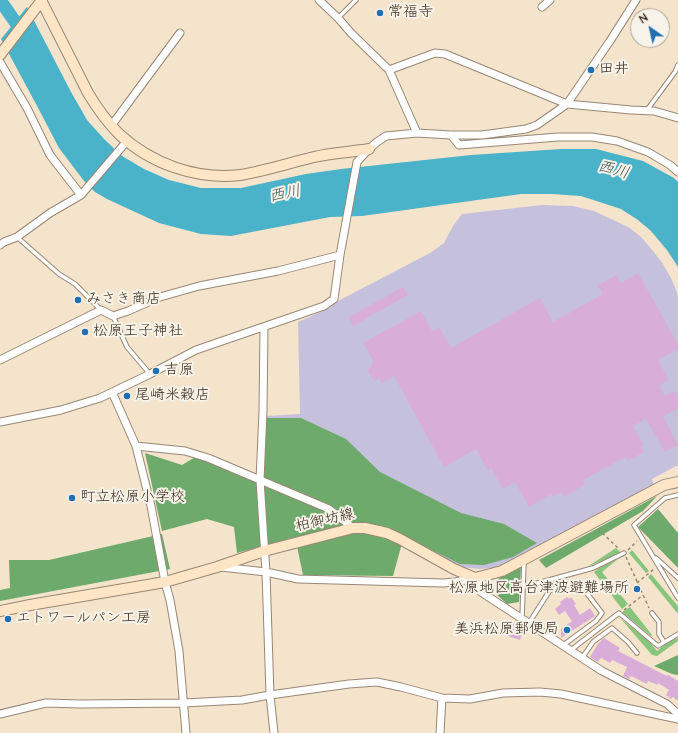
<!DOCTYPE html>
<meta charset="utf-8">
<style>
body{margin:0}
#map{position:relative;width:678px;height:733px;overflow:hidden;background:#f4e4cc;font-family:"Architects Daughter",sans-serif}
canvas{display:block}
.north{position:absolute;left:630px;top:8px;width:40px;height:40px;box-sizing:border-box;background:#f7f3e8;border:1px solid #aca397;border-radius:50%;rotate:326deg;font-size:11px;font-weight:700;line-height:16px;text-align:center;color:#3b2a1e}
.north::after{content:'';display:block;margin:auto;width:14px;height:18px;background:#1f6fb2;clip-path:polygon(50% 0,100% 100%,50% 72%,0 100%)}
</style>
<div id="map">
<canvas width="678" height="733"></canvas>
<div class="north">N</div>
</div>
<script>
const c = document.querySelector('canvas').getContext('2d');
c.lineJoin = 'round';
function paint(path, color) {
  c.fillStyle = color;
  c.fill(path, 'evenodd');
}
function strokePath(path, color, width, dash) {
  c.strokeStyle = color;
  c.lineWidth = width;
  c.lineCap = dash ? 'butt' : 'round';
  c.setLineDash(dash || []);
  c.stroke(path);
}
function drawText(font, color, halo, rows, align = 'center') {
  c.font = font + ' "Architects Daughter","Klee One",sans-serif';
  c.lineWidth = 4;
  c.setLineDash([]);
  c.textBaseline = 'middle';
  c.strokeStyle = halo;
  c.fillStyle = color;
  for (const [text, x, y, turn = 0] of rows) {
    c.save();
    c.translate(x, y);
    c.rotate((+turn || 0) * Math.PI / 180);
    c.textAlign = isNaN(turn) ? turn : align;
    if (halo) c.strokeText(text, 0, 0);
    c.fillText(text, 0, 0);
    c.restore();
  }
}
paint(new Path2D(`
 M542,205L573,206L594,211L630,228L642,238L653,251L663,264L672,280L676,290L678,297V465L652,479L654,485L505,564L490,568L479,569L461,567L447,563L400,535L266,548V416L300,414L298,322L330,308L338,301L430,253L444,243L453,226L462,214Z`), '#c5c0db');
paint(new Path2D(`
 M616,548L620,552L615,555L587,567Z
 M632,550L649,571L646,573L629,553Z
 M618,559L602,572L628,604L622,609L594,572L599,568Z
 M651,574L678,606V614L648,577Z
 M630,607L652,635L651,636L622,612Z
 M621,619L649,641L657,651L668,642L678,638V641L657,656L652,655Z`), '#87c57c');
paint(new Path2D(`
 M265,418H301L346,439L380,472L461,513L504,524L537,543L513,557L484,565L460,564L404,536L393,576L303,575L295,537L237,553L234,527L207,519L162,531L145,453L182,465L197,456L264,484Z
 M657,496L643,511L546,568L539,560Z
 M658,509L678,533V568L638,527Z
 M162,534L170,569L0,601V590L10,588L9,560H49Z
 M521,566L519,602L507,604L496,594V580Z
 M678,655V675L672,674L654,666Z`), '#6daa6c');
paint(new Path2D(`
 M27,7L71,92L87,120L104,139L122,156L144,169L169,180L201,188H241L306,174L341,169L471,155L561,149H596L643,161L674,178L678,182V267L667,250L651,231L638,220L621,209L581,196L552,194H521L362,216L330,217L231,236L201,234L159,223L107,199L95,192L84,181L59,148L36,104L1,39Z`), '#4ab2c9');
strokePath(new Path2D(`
 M0,0L25,36`), '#4ab2c9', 13);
paint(new Path2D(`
 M638,273L678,344V349L658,360L669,380L659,386L665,396L674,391L678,398V408L663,417L678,445L665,452L646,419L633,426L644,446L641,447L644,452L627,461L625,457L583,480L585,485L563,497L561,492L553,497L551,494L529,507L515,482L503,489L491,468L488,471L476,449L444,467L394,376L382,383L379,378L374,381L367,370L372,367L371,364L374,362L363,343L421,311L432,331L439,327L451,348L540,298L553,322L603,294L598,285L617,275L621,283Z
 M403,287L408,295L353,326L349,317Z
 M567,597L569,599L571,597L576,604L574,605L580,615L590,608L595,616L561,638V629L572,621L565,611L559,615L555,609L561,604L560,602Z
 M513,622L524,626L520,640L508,636Z
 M604,638L620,648L618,651L667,676L668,675L678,681V701L673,697L671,699L666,695L669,690L658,683V685L648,681L647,684L631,676L629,679L623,676L627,667L612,660L610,663L601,658L598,662L590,657L598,644Z`), '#d8aed9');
const lane = new Path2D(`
 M338,18L356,0
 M647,110L675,72L678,65
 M17,237L59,274L75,284L101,310
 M113,316L127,347L150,374
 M678,495L665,498L634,525L678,598
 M656,558L678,578
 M523,587L593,568L624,553
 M652,613L659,622V634L664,642
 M522,619L524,561
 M529,623L550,590L569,585L582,587L602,613L596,621L562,646
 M571,650L619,613L658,646L678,634
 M582,658L593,642L612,628L628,642L637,653`);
const street = new Path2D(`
 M319,0L338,18L351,33L389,70L417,133
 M542,7L550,0
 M0,62L27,108L50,155L81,195
 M389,70L435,53L445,54L567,104L631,110L654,111L678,118
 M111,126L180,33
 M451,135L459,145L558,137H592L617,141L648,152L670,165L678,172
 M0,245L4,242L17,237L50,213L81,195L127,141
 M264,327L263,411L260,480L266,572L270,695L274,733
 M0,360L101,310L113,316L128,311L160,297L199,286L278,271L340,255
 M112,392L136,446L151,506L165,582L170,600L179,651L186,733
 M0,422L61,410L100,398L150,374L196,350L324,306L334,299L340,255L357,162L369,149L377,142L386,136L417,133L451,135H482L526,129L537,125L567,104L610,41L636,0
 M136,446L185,451L208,458L329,509L353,528
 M221,567L266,572L298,579L443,583L455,582L475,578L481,592L602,671L667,704L678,714
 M0,714L46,703L80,704L184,703L242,700L270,695L349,684L377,682L401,687L442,698L470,699L503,693L540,692L561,694L678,719
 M440,733L442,698`);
const secondary = new Path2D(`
 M41,0L88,93C97,108 107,122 119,134C151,164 197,180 240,175C265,171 289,163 314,157C332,153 351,152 369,149
 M0,55L42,0
 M0,611L30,605L165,582L217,567L264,551L353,528H365L387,533L400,539L454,569L475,578L502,571L664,485L678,482`);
strokePath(lane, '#988775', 5.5);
strokePath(street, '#988775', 9);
strokePath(secondary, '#988775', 12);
strokePath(new Path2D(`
 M598,529L620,550
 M628,550L637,541
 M626,557L649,608
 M637,583L654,569
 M624,610L643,595`), '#988775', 1.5, [3, 3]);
strokePath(lane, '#fff', 3.5);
strokePath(street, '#fff', 7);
strokePath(secondary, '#fde5c5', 10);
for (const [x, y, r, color] of [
 [380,13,4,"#1f6fb2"],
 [591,70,4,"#1f6fb2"],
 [78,300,4,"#1f6fb2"],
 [85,332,4,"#1f6fb2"],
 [156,371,4,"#1f6fb2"],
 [127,396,4,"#1f6fb2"],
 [72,498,4,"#1f6fb2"],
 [637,589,4,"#1f6fb2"],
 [8,619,4,"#1f6fb2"],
 [567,630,4,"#1f6fb2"]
]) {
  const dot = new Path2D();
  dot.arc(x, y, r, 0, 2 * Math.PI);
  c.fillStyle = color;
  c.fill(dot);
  strokePath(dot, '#f7f3e8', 1.5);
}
drawText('15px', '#3b2a1e', '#f7f3e8', [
 ["常福寺",388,13],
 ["田井",599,70],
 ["みさき商店",86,300],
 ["松原王子神社",93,332],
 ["吉原",164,371],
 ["尾崎米穀店",135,396],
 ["町立松原小学校",80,498],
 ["松原地区高台津波避難場所",629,589,"right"],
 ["エトワールパン工房",16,619],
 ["美浜松原郵便局",559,630,"right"]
], 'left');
drawText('15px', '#3b2a1e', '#f7f3e8', [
 ["柏御坊線",325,521,-13]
]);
drawText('italic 16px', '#405a5a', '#f7f3e8', [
 ["西川",613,171,15],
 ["西川",285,195,-12]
]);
</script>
